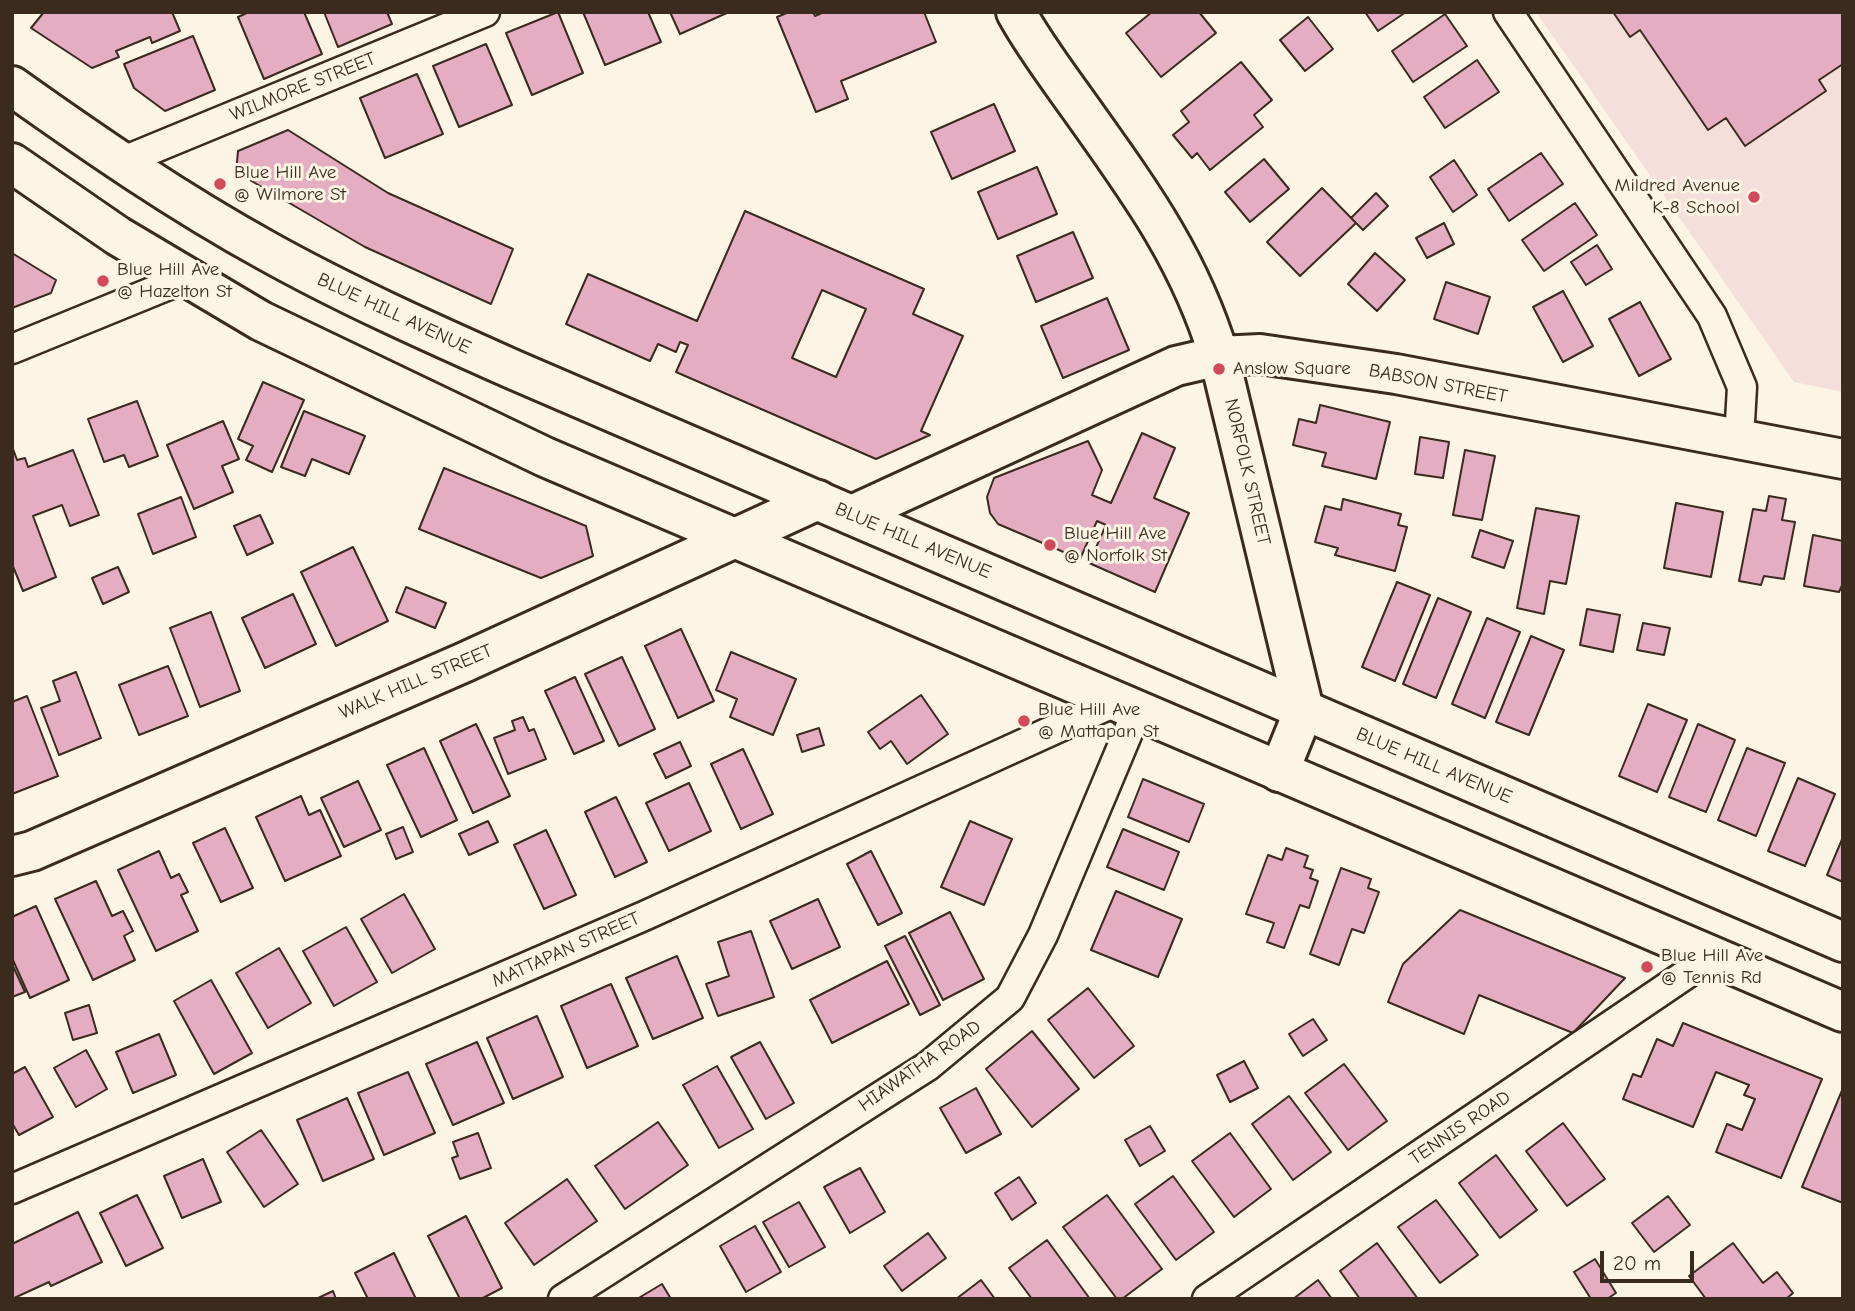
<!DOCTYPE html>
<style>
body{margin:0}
#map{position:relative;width:1855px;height:1311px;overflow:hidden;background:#fcf5e5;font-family:"Comic Neue",sans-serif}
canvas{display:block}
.frame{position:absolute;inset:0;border:14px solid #3b2a1e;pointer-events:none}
.scale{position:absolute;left:1600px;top:1251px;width:94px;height:32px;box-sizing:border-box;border:4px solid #3b2a1e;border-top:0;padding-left:9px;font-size:21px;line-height:24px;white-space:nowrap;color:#3b2a1e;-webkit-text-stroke:5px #fcf5e5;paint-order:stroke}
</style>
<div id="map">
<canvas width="1855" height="1311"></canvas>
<div class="frame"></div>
<div class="scale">20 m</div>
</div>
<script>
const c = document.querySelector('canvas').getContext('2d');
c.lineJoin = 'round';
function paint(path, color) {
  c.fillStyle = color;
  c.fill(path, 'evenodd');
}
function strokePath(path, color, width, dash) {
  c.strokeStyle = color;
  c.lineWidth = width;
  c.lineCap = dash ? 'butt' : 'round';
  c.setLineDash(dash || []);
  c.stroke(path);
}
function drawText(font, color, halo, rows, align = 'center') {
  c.font = font + ' "Comic Neue",sans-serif';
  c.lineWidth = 6;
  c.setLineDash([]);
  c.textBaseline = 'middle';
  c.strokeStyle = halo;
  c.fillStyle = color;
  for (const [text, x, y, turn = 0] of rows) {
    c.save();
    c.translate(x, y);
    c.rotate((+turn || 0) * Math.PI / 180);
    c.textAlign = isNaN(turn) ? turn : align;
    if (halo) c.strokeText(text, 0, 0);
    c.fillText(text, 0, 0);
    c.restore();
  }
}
paint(new Path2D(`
 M1536,12H1843V392L1794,382Z`), '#f5dfda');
const building = new Path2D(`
 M44,12H172L180,31L152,43L150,37L116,51L119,57L92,68L31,28Z
 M249,12H304L322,54L264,79L238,17Z
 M324,12H387L392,24L338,47Z
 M558,12L583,73L532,95L506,33Z
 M583,12H648L661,42L605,65Z
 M670,12H729L680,34Z
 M789,12H813L815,16L824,12H924L936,42L841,81L848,99L816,112L777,17Z
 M1152,12H1199L1216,33L1161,77L1126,33Z
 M1365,12H1406L1378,31Z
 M1613,12H1843V64L1819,80L1826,91L1745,146L1726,118L1708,130L1640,30L1630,37Z
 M1445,14L1467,46L1413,82L1392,51Z
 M1308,17L1333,49L1305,71L1280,40Z
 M193,36L215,90L165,111L134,88L124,64Z
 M486,44L512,105L459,127L433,66Z
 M1477,60L1499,92L1445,128L1424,97Z
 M1241,62L1272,100L1254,115L1263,127L1210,170L1197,153L1192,158L1173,135L1189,122L1181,111Z
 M417,74L443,134L385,158L360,98Z
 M994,104L1015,151L952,179L931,132Z
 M288,130L388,193L513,249L491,304L365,247L236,172L238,151Z
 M1541,153L1563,184L1509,221L1488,189Z
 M1264,159L1289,189L1250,222L1225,192Z
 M1454,160L1477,195L1453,212L1430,177Z
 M1037,167L1057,214L998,239L978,192Z
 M1322,188L1356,223L1300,276L1267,242Z
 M1376,193L1388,206L1363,230L1351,218Z
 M1575,203L1597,235L1544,271L1522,240Z
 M745,211L924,289L913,314L963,336L921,431L930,435L876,459L676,372L688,345L680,342L676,352L658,344L650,361L566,324L588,274L697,321ZM822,290L866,309L836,377L792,358Z
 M1444,223L1454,244L1427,258L1416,238Z
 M1073,232L1093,278L1036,302L1017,256Z
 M1597,245L1612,269L1586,285L1571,262Z
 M12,253L56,280L51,293L12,308Z
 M1375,253L1405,280L1377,311L1348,284Z
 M1446,282L1490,297L1478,334L1434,319Z
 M1563,291L1593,346L1563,362L1533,307Z
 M1107,298L1129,350L1063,378L1041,326Z
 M1640,302L1671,359L1639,376L1609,319Z
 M263,382L304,400L272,472L246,460L253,446L238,439Z
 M137,401L158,456L129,467L124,455L104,462L88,419Z
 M1320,405L1390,422L1376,479L1322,466L1326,453L1293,445L1299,419L1316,423Z
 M304,411L365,436L349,474L312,459L305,476L281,467Z
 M223,421L239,459L222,466L233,492L194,509L167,445Z
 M1142,433L1175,448L1154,498L1189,513L1155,592L1089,563L1106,525L1097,521L1080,559L998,524L990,513L987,497L994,478L1088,441L1102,470L1092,495L1111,503Z
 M1420,437L1449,442L1443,478L1415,474Z
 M12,446L17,460L25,458L28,467L73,450L99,515L70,526L62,505L33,516L56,577L23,591L12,564Z
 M1465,450L1495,456L1482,520L1453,515Z
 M444,468L586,526L593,556L541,578L419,529Z
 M1769,496L1786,499L1782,520L1795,522L1784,579L1764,576L1761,585L1739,581L1753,509L1766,511Z
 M181,497L196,537L153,554L138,514Z
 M1343,499L1401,514L1398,525L1407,527L1395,571L1335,555L1338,548L1315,542L1325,506L1341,510Z
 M1676,503L1723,512L1711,577L1664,568Z
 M1536,508L1579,516L1566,584L1550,581L1544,614L1517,608Z
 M260,515L273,543L247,555L234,526Z
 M1480,530L1513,541L1504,568L1472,557Z
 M1813,535L1843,541V583L1839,592L1804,586Z
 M353,547L388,621L336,646L301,572Z
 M118,567L129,592L103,604L92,578Z
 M1397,582L1430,595L1395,681L1362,667Z
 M406,587L446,603L435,628L396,612Z
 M293,594L316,644L265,668L242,618Z
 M1438,598L1471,612L1436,698L1403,684Z
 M1587,609L1620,615L1613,652L1580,645Z
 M211,612L240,691L200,707L170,628Z
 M1487,618L1520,632L1485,718L1452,704Z
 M1643,623L1670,628L1664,655L1637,650Z
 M681,629L714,701L678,718L645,646Z
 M1531,636L1564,650L1529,735L1496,722Z
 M731,652L796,679L773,735L730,717L737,699L716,690Z
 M622,657L655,729L619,746L585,674Z
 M168,666L188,716L139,735L119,685Z
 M76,672L101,738L59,755L41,708L60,701L53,681Z
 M575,677L604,741L574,754L545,691Z
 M921,695L948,734L907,764L891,741L880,749L868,732Z
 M27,696L58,776L12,794V702Z
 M1648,704L1687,720L1657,792L1619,776Z
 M523,717L529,731L534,729L546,759L508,774L494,738L515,730L512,721Z
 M476,724L510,796L473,813L440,741Z
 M1698,724L1735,740L1706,812L1669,797Z
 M819,728L824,745L802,752L797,735Z
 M680,742L691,766L666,778L654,754Z
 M424,748L457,820L421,837L387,765Z
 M1747,748L1785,763L1756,836L1718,820Z
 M743,749L773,814L741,829L711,764Z
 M1798,778L1835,794L1805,866L1768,851Z
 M1143,779L1204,804L1189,842L1128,817Z
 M358,781L381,830L344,847L321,798Z
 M689,783L711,831L669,851L646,803Z
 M301,796L309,815L320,810L341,856L285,881L256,817Z
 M616,797L647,862L615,877L585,812Z
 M488,821L498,842L469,855L459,834Z
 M970,821L1012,839L984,905L941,887Z
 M403,827L413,852L396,859L386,834Z
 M225,828L253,888L221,902L193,843Z
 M1123,829L1179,852L1164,890L1107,867Z
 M546,830L576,895L544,909L514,845Z
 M1843,837V882L1827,875Z
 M1286,848L1308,856L1304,867L1313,870L1310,878L1318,881L1309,908L1300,905L1284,948L1267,942L1274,923L1246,914L1268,855L1282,860Z
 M159,851L171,878L179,874L188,892L181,895L198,931L156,951L118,870Z
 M871,851L902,913L878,925L847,864Z
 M1341,868L1371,879L1368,888L1379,892L1364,933L1352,929L1339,965L1310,954Z
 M96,881L112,916L123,911L133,931L124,936L135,960L93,980L55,899Z
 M1116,891L1182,919L1158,977L1091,950Z
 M404,894L435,949L392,973L361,919Z
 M818,899L840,947L792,969L770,921Z
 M36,906L69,980L30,998L12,958V917Z
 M1460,910L1625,978L1573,1033L1479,995L1464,1034L1388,1002L1403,964Z
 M950,912L984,979L943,1000L909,933Z
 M346,927L377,982L334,1006L303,951Z
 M751,931L774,997L718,1016L706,984L729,976L718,942Z
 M905,936L940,1005L920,1015L885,946Z
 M279,948L311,1003L268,1028L236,973Z
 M677,956L703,1018L653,1039L626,978Z
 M887,961L909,1004L832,1043L810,1000Z
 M12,964L25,992L12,997Z
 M211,980L252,1053L214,1074L174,1001Z
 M611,984L638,1046L587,1068L561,1006Z
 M1088,988L1134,1046L1094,1078L1048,1020Z
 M89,1005L97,1033L73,1040L65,1013Z
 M537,1016L563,1077L513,1099L487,1038Z
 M1313,1019L1327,1040L1303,1056L1289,1034Z
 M1683,1023L1822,1079L1781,1178L1716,1152L1727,1124L1742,1130L1755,1099L1744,1095L1749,1085L1716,1072L1693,1127L1623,1099L1633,1074L1641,1077L1657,1039L1673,1046Z
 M1032,1031L1079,1089L1032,1127L986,1069Z
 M159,1034L176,1075L133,1093L116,1052Z
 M477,1042L504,1103L453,1125L426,1064Z
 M760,1042L794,1103L766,1119L731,1057Z
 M86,1050L107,1089L76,1107L54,1068Z
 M1244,1061L1258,1088L1230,1102L1217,1075Z
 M1344,1064L1387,1121L1348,1150L1305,1093Z
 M717,1066L753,1129L719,1148L683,1085Z
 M25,1067L53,1117L19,1135L12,1123V1074Z
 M408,1072L435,1133L384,1155L358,1093Z
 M976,1088L1001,1134L966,1153L940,1108Z
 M1843,1088V1203L1802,1187Z
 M1289,1096L1331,1152L1293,1180L1252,1124Z
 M347,1098L374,1159L323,1181L297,1120Z
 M658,1122L688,1165L625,1209L595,1166Z
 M1563,1123L1605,1179L1567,1206L1526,1151Z
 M1150,1126L1165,1151L1140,1166L1125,1140Z
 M261,1130L298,1184L264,1207L227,1152Z
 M478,1133L491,1168L460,1179L452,1158L458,1156L453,1142Z
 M1230,1133L1271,1189L1234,1217L1192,1161Z
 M1496,1155L1537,1210L1500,1238L1459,1183Z
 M203,1159L221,1202L182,1218L164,1176Z
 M860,1168L885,1212L850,1233L824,1187Z
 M1173,1176L1214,1232L1176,1260L1135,1204Z
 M1019,1177L1036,1203L1012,1220L995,1193Z
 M567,1179L597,1221L534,1265L505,1223Z
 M137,1195L163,1248L126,1266L100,1213Z
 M1107,1195L1162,1269L1122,1299H1117L1063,1227Z
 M1668,1196L1690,1225L1654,1252L1632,1223Z
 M1436,1200L1478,1255L1440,1283L1398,1227Z
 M799,1202L825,1247L789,1267L763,1222Z
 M78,1212L102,1262L51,1286L49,1282L12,1299V1244Z
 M466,1216L502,1288L481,1299H460L428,1236Z
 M755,1226L781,1272L746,1292L720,1246Z
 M928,1233L946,1258L902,1291L884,1266Z
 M1047,1240L1090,1299H1032L1009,1268Z
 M1377,1243L1418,1299H1360L1340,1271Z
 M1733,1243L1763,1283L1777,1272L1793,1293L1786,1299H1706L1689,1276Z
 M394,1253L416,1299H368L355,1273Z
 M1595,1259L1616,1293L1607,1299H1591L1574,1272Z
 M981,1280L995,1299H956Z
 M1318,1280L1332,1299H1293Z
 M662,1284L671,1299H637Z
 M333,1291L336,1299H316Z`);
paint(building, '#e5adc1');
strokePath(building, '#3b2a1e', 2);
const minor = new Path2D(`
 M1508,12L1712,316L1742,387L1739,439
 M121,162L485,12
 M12,349L186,278
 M12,1189L644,916L1115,702
 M563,1299L928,1066L1010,998L1043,935L1137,711
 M1207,1299L1713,956`);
const secondary = new Path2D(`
 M1016,12C1034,45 1057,75 1079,106C1138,189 1189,257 1219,356L1304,710L1279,772
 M852,515L1176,366L1219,356L1260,354L1396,374L1843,459
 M12,856L32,851L465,662L818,500`);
const trunk = new Path2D(`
 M12,86C95,145 178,202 267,251C346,295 429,332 512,369L1843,942
 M12,163L118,236L261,321L545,457L1843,1012`);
strokePath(minor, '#3b2a1e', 33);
strokePath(secondary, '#3b2a1e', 44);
strokePath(trunk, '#3b2a1e', 44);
strokePath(minor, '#fcf5e5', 28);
strokePath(secondary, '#fcf5e5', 38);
strokePath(trunk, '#fcf5e5', 38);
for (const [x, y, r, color] of [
 [220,184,7,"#d1495b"],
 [1754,197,7,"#d1495b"],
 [103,281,7,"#d1495b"],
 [1219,369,7,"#d1495b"],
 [1050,545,7,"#d1495b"],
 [1024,721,7,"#d1495b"],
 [1647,967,7,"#d1495b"]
]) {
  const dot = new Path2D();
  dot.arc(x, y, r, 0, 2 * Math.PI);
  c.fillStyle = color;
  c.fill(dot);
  strokePath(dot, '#fcf5e5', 2.5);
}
drawText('19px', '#3b2a1e', '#fcf5e5', [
 ["WILMORE STREET",303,87,-22],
 ["BLUE HILL AVENUE",394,314,25],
 ["BABSON STREET",1438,384,11],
 ["NORFOLK STREET",1247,472,77],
 ["BLUE HILL AVENUE",913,541,23],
 ["WALK HILL STREET",416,682,-23],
 ["BLUE HILL AVENUE",1434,766,23],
 ["MATTAPAN STREET",566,950,-24],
 ["HIAWATHA ROAD",920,1066,-35],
 ["TENNIS ROAD",1460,1128,-34]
]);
drawText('19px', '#3b2a1e', '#fcf5e5', [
 ["Blue Hill Ave",234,173],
 ["@ Wilmore St",234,195],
 ["Mildred Avenue",1740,186,"right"],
 ["K-8 School",1740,208,"right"],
 ["Blue Hill Ave",117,270],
 ["@ Hazelton St",117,292],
 ["Anslow Square",1233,369],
 ["Blue Hill Ave",1064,534],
 ["@ Norfolk St",1064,556],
 ["Blue Hill Ave",1038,710],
 ["@ Mattapan St",1038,732],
 ["Blue Hill Ave",1661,956],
 ["@ Tennis Rd",1661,978]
], 'left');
</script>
